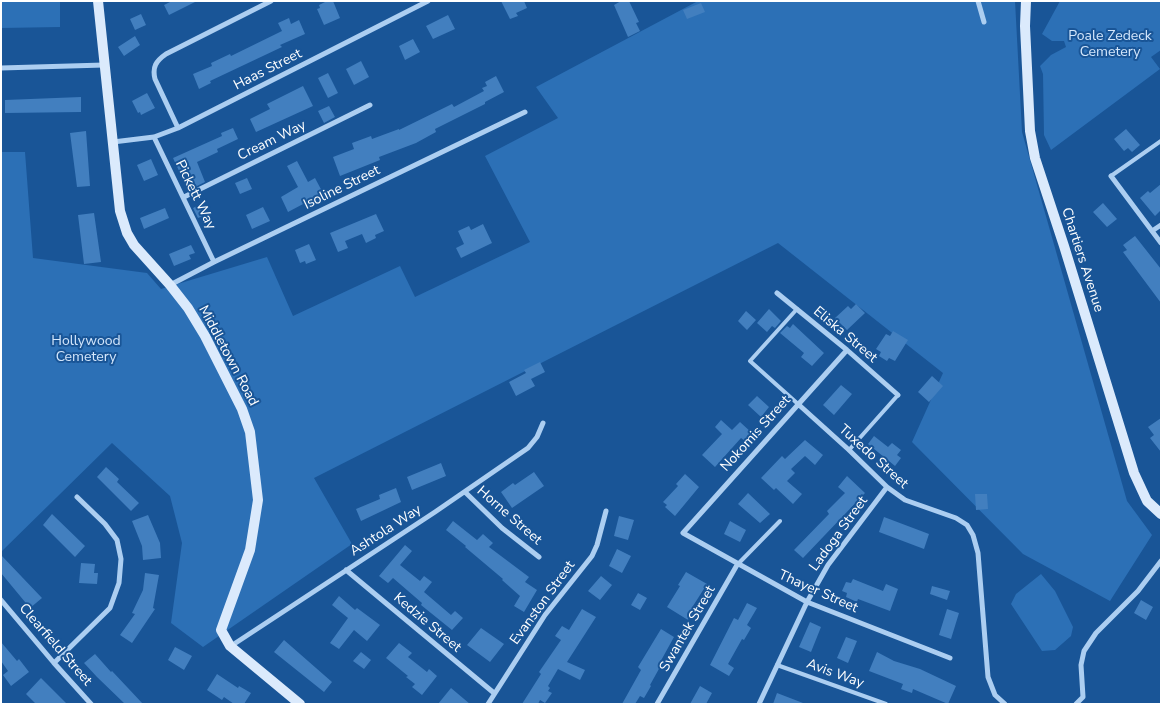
<!DOCTYPE html>
<style>
body{margin:0}
#map{position:relative;width:1162px;height:705px;overflow:hidden;background:#195597;font-family:"Nunito Sans",sans-serif}
canvas{display:block}
.frame{position:absolute;inset:0;border:2px solid #fff;pointer-events:none}
</style>
<div id="map">
<canvas width="1162" height="705"></canvas>
<div class="frame"></div>
</div>
<script>
const c = document.querySelector('canvas').getContext('2d');
c.lineJoin = 'round';
function paint(path, color) {
  c.fillStyle = color;
  c.fill(path, 'evenodd');
}
function strokePath(path, color, width, dash) {
  c.strokeStyle = color;
  c.lineWidth = width;
  c.lineCap = dash ? 'butt' : 'round';
  c.setLineDash(dash || []);
  c.stroke(path);
}
function drawText(font, color, halo, rows, align = 'center') {
  c.font = font + ' "Nunito Sans",sans-serif';
  c.lineWidth = 4;
  c.setLineDash([]);
  c.textBaseline = 'middle';
  c.strokeStyle = halo;
  c.fillStyle = color;
  for (const [text, x, y, turn = 0] of rows) {
    c.save();
    c.translate(x, y);
    c.rotate((+turn || 0) * Math.PI / 180);
    c.textAlign = isNaN(turn) ? turn : align;
    if (halo) c.strokeText(text, 0, 0);
    c.fillText(text, 0, 0);
    c.restore();
  }
}
paint(new Path2D(`
 M1,1H60V27L1,28Z
 M698,1H1015L1022,132L1127,501L1152,535L1110,601L1023,554L912,442L943,373L778,243L314,478L352,544L203,647L171,623L182,543L170,496L112,443L1,552V152H25L33,258L147,273L161,289L267,257L293,316L400,266L415,297L530,242L485,156L558,118L536,87Z
 M1060,1H1161V50L1151,57L1160,69L1051,150L1044,135L1043,74L1040,66L1051,55L1066,47L1064,41H1052L1042,34Z
 M1041,574L1055,591L1073,627L1071,636L1055,650L1042,651L1011,604L1016,594Z`), '#2c70b6');
paint(new Path2D(`
 M172,1H197L169,15L164,5Z
 M327,1H333L340,18L324,25L317,9L320,8L319,5Z
 M501,1H524L527,8L516,13L518,16L510,19Z
 M621,1H629L639,22L636,23L640,31L628,37L614,5Z
 M701,3L705,12L687,19L683,10Z
 M141,14L146,25L135,30L130,19Z
 M448,15L455,29L433,39L426,26Z
 M289,18L291,24L299,20L305,34L280,45L282,47L210,81L211,83L199,89L193,74L212,66L211,63L230,54L231,56L282,31L278,23Z
 M135,36L140,45L124,56L118,47Z
 M413,39L420,52L405,60L399,46Z
 M361,61L369,77L354,85L346,69Z
 M328,73L338,93L328,98L318,78Z
 M496,76L504,92L485,102V104L435,129L436,132L416,143L379,157L380,160L340,176L333,157L354,149L352,143L371,136L372,139L399,129V130L452,104L454,107L484,91L482,88L487,86L485,82Z
 M303,86L313,106L256,132L250,119L270,109L267,104Z
 M147,93L155,108L141,115L140,112L138,113L132,101Z
 M81,97V112L5,113V100Z
 M329,106L335,117L324,123L318,111Z
 M233,128L238,139L217,149L218,152L197,162L205,182L195,187L187,169L180,173L173,158L222,136L221,133Z
 M1126,129L1140,145L1132,152L1128,148L1124,151L1114,139Z
 M86,131L90,186L77,187L70,133Z
 M151,159L158,175L144,181L137,165Z
 M297,161L308,182L315,178L324,195L306,205L305,203L288,212L281,197L298,187L287,166Z
 M247,178L252,189L240,194L235,183Z
 M1161,184V210L1155,216L1140,198L1148,191L1150,193Z
 M203,203L208,214L198,218L193,208Z
 M1103,203L1117,219L1107,227L1093,212Z
 M263,207L270,221L252,229L246,215Z
 M165,208L169,218L144,229L140,218Z
 M94,213L101,262L84,264L78,215Z
 M376,214L384,231L375,235L376,238L366,243L362,234L345,241L348,248L338,252L330,233Z
 M483,224L492,243L461,258L456,248L464,244L458,231L469,226L471,230Z
 M1135,236L1161,269V303L1123,252L1127,250L1123,245Z
 M309,244L316,260L306,264L305,261L300,263L295,250Z
 M191,245L195,253L189,255L191,259L174,266L169,254Z
 M856,304L865,313L847,330L835,318L848,306L851,309Z
 M769,309L781,321L775,328L772,326L767,332L757,323Z
 M746,311L756,320L747,330L738,321Z
 M793,324L824,353L812,366L801,357L804,353L780,333L787,326L790,328Z
 M893,331L908,340L895,361L889,358L887,361L879,356L881,352L876,349L886,334L890,336Z
 M540,362L545,372L531,379L535,386L516,396L509,382L526,373L524,370Z
 M932,376L943,386L929,402L918,392Z
 M841,385L852,394L834,415L823,405Z
 M757,396L769,407L761,417L748,405Z
 M1161,418V452L1150,438L1154,435L1148,427Z
 M721,420L732,430L740,422L752,433L745,441L741,438L715,467L702,455L722,434L715,427Z
 M874,436L888,447L892,443L901,450L897,455L901,458L895,466L868,444Z
 M805,440L823,455L815,465L805,456L791,469L795,473L787,481L802,494L793,504L776,488L774,490L761,478L782,456L785,459Z
 M441,463L446,476L412,490L407,477Z
 M106,467L119,479L117,482L139,503L131,511L97,477Z
 M534,472L544,486L512,508L501,492L513,483L515,485Z
 M685,474L699,487L675,516L665,507L667,505L663,502L678,486L676,484Z
 M847,476L865,493L803,558L794,550L829,514L827,511L845,493L838,487Z
 M396,488L401,502L361,521L356,509L380,499L379,495Z
 M748,493L770,514L760,523L738,504Z
 M975,494H987L988,509L976,510Z
 M52,514L85,546L75,557L43,525Z
 M148,515L160,543L161,558L143,560L142,546L132,521Z
 M619,516L634,520L628,540L614,536Z
 M884,517L929,534L924,549L879,532Z
 M453,521L477,540L483,534L493,543L489,547L529,577L525,582L537,590L524,612L514,606L520,596L502,580L503,579L465,547L466,546L446,530Z
 M730,521L746,530L740,542L724,534Z
 M405,545L412,551L400,565L420,581L424,576L432,582L424,592L451,615L455,611L463,618L452,630L421,605L422,603L393,578L388,583L379,576Z
 M617,549L631,556L622,573L609,566Z
 M1,555L42,598L30,608L1,573Z
 M81,563L95,564L94,573H98L97,584L79,583Z
 M686,572L707,584L693,606L695,608L688,620L667,607L680,586L678,585Z
 M145,573L159,575L153,608L155,609L132,643L120,635L135,614L132,613L143,590Z
 M601,576L612,585L600,600L588,591Z
 M853,579L883,591L886,584L898,589L890,611L858,599L857,602L846,597L847,593L842,591L846,582L851,583Z
 M932,586L950,591L947,600L930,594Z
 M638,593L647,598L640,610L631,605Z
 M339,596L355,610L357,608L380,625L367,641L354,630L339,649L330,643L348,618L332,605Z
 M1141,600L1153,607L1146,620L1134,613Z
 M747,603L757,608L747,625L751,628L744,640L742,639L728,664L734,668L729,676L710,665L734,618L738,620Z
 M582,609L596,617L567,662L585,670L580,680L558,669L548,686L550,688L548,691L552,693L545,703L540,700L538,704H522L541,674L539,672L561,640L555,636L562,626L569,630Z
 M947,609L959,613L951,639L939,635Z
 M810,622L821,627L811,652L799,647Z
 M481,628L504,644L490,662L467,645Z
 M661,629L674,637L658,666L660,667L650,685L651,686L644,698L640,696L635,704H622L641,670L638,667Z
 M846,637L857,641L848,663L837,658Z
 M284,640L332,682L324,692L274,652Z
 M1,642L17,661L19,659L29,672L11,686L3,675L8,671L1,661Z
 M399,643L412,653L408,657L427,672L429,669L437,676L422,695L412,687L415,684L406,677L408,676L386,658Z
 M175,647L192,656L184,670L168,660Z
 M361,652L371,660L364,669L353,661Z
 M877,652L894,661L920,669L956,686L948,704L913,689L912,693L901,689L903,684L869,671Z
 M95,654L111,672L112,671L143,704H125L97,677L84,663Z
 M217,674L238,688L239,686L251,693L244,704H234L224,697L222,700L207,690Z
 M41,678L67,704H36L26,694Z
 M700,686L712,693L706,704H690Z
 M451,688L470,704H438Z
 M777,693L803,703V704H773Z`), '#427fbf');
strokePath(new Path2D(`
 M1111,176L1161,141
 M797,309L750,361L798,404
 M849,450L898,395
 M737,565L780,521
 M777,665L886,704`), '#accef1', 4);
strokePath(new Path2D(`
 M978,1L984,22
 M1,68L104,65
 M178,128L155,79C152,67 156,61 166,54L271,1
 M154,137L214,262
 M113,142L154,137L178,128L428,1
 M1111,176L1161,243
 M184,197L370,105
 M1152,231L1161,225
 M170,285L214,262L525,112
 M777,293L847,350L898,395
 M847,350L683,533L807,602L950,658
 M798,404L849,450L887,487L905,500L956,518L967,525L973,535L978,553L988,677L995,695L1005,704
 M465,492L502,528L539,557
 M346,570L494,693
 M1,600L54,663L91,704
 M231,646L435,512L528,448L537,437L543,423
 M54,663L110,608L119,583L121,559L117,540L105,524L77,497
 M488,704L545,615L592,556L597,545L606,511
 M657,704L737,565
 M759,704L807,602L828,565L887,487
 M1076,704L1083,697L1081,665L1084,651L1096,633L1138,591L1161,561`), '#accef1', 5);
strokePath(new Path2D(`
 M98,1L120,211L127,233L134,245L170,285L188,308L205,336L242,409L250,432L258,500L250,550L221,630L230,646L300,704
 M1026,1L1025,26L1030,131L1035,158L1064,246L1134,473L1147,501L1161,514`), '#dbeafc', 10);
drawText('14px', '#d4e7fc', '#195597', [
 ["Poale Zedeck",1110,37],
 ["Cemetery",1110,53],
 ["Hollywood",86,342],
 ["Cemetery",86,358]
]);
drawText('14px', '#fff', '#195597', [
 ["Haas Street",268,70,-27],
 ["Cream Way",272,141,-26],
 ["Isoline Street",342,188,-26],
 ["Pickett Way",195,195,64],
 ["Chartiers Avenue",1082,260,72],
 ["Eliska Street",845,335,40],
 ["Middletown Road",228,356,62],
 ["Nokomis Street",756,434,-48],
 ["Tuxedo Street",873,457,42],
 ["Horne Street",509,516,41],
 ["Ashtola Way",386,531,-33],
 ["Ladoga Street",839,534,-54],
 ["Thayer Street",818,592,24],
 ["Evanston Street",543,603,-54],
 ["Kedzie Street",427,623,40],
 ["Swantek Street",688,629,-60],
 ["Clearfield Street",55,645,49],
 ["Avis Way",835,674,20]
]);
</script>
